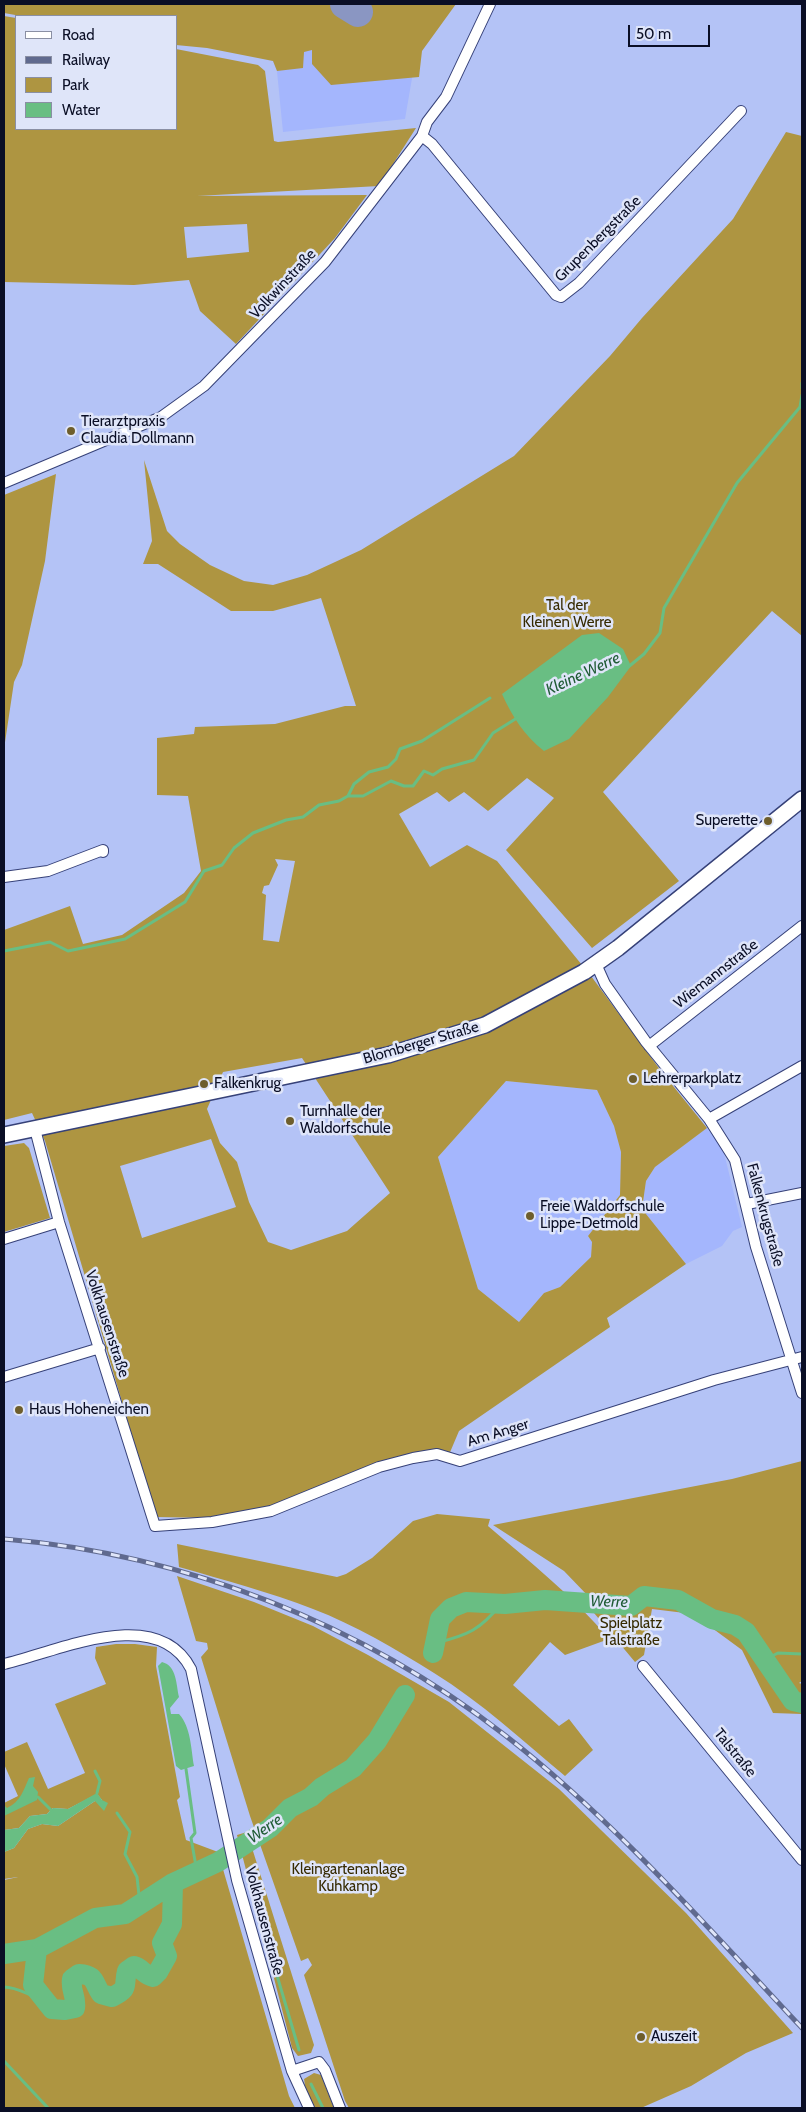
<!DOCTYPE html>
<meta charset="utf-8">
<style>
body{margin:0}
#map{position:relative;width:806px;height:2112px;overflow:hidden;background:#b4c3f6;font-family:Cabin,sans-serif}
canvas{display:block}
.frame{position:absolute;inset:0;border:5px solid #0a0e25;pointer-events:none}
.legend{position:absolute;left:15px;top:15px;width:162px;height:115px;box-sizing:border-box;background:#dfe5f9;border:1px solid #8a8fa4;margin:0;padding:6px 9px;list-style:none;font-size:15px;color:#0a0e25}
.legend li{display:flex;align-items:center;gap:10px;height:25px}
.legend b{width:25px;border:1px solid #8a8fa4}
.scale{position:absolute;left:628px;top:25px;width:82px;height:22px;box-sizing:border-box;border:2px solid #0a0e25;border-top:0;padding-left:6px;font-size:15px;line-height:18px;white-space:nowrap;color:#0a0e25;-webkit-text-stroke:4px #dfe5f9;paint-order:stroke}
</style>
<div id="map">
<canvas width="806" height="2112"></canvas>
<div class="frame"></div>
<ul class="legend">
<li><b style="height:6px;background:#fff"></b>Road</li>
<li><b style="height:6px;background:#606a8f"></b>Railway</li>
<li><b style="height:14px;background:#ae9541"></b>Park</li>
<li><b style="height:14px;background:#69be83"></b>Water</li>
</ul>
<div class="scale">50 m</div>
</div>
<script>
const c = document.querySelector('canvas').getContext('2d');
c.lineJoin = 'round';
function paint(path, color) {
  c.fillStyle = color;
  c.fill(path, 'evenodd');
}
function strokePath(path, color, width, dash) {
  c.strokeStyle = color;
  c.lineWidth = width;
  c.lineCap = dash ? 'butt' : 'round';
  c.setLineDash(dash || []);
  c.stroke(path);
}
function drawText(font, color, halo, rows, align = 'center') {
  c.font = font + ' Cabin,sans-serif';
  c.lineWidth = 5;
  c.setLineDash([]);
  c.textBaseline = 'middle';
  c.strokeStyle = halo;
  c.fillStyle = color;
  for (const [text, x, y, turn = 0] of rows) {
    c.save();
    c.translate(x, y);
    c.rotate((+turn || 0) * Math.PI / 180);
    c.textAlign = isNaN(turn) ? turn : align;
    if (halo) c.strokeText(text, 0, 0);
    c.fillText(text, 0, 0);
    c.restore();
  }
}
paint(new Path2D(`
 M4,4H449L416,55L405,119L283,132L277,71L273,61L176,16Z
 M506,1081L597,1090L614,1126L621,1152L620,1195L588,1236L592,1242L591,1257L560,1287L544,1293L519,1322L478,1289L438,1157Z
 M707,1128L723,1150L726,1161L742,1227L733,1231L722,1246L686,1264L642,1209L646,1181L655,1167Z`), '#a4b6fd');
paint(new Path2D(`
 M4,4H456L422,51L419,77L331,85L312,64V50L304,52L303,68L277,71L273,61L207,48L176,45V16H21L4,13Z
 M4,16L16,18V129H176V49L258,65L265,71L274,141L278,142L416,128L379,186L197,196L367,195L335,238L236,344L200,311L189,280L134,285L4,282ZM247,224L249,252L187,258L184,227Z
 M786,132L802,136V636L772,611L603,792L679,881L592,948L506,850L554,798L527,778L488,811L464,792L449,802L437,792L399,814L430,867L467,845L497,861L591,976L661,1071L707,1128L655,1167L646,1181L642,1209L686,1264L607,1318L610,1327L459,1431L448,1457L414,1453L269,1507L212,1518L156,1517L45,1141L32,1113L4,1120V930L70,906L83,944L122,935L184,893L201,871L188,796L157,795V738L194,734L195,727L275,724L345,706H356L321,598L273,611H231L158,564H143L152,541L144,460L167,531L180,544L210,565L244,581L273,585L307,575L361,550L514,456L610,356L642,318L733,219ZM275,859L295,861L279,942L263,940L266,895L262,893L264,886L269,885L278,865ZM302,1058L390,1193L347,1231L291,1250L268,1242L249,1202L237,1162L220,1143L207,1109L223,1072ZM506,1081L597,1090L614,1126L621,1152L620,1195L588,1236L592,1242L591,1257L560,1287L544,1293L519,1322L478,1289L438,1157ZM211,1139L236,1207L142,1238L120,1166Z
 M56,474L45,561L22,665L14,682L4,749V495Z
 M24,1143L29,1148L50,1218L4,1232V1146Z
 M802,1461V1681L799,1683L802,1684V1714L773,1713L742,1650L693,1614L652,1609L644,1655L635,1662L589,1607L639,1613L620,1603L590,1598L564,1571L493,1525L732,1479Z
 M437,1514L490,1519L488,1526C530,1562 573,1596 609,1639L565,1655L550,1642L513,1685L559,1726L569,1719L593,1750L565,1776C523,1741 481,1702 434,1673C396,1649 355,1625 313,1609C269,1592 224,1580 179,1567L177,1544L337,1577L346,1574L372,1558L413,1521Z
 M177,1576L254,1602L313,1626L368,1655L449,1702L559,1789L686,1913L793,2033L746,2053L691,2086L641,2108H349L345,2101L304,1975L312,1965L308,1958L301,1961L250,1816L201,1657L208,1649L207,1643L196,1641Z
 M116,1644H135L157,1647L156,1666L180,1797L177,1800L186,1840L218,1852L289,2096L295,2108H4V1880L18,1877L4,1879V1852L14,1848L28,1829L42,1824L58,1826L95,1801L102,1800L97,1794L68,1809L53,1808L47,1814L30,1816L19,1828L4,1830V1803L18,1796L4,1764V1752L27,1742L48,1789L85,1773L55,1704L106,1684L95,1658L96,1647ZM67,1932L59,1946L23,1959L11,1961L5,1951Z
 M247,1832L314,2045L311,2053L298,2056L292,2048L237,1835Z
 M314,2073L321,2075L334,2108H315L306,2092L304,2079Z`), '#ae9541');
paint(new Path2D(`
 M599,633L623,649L631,666L608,697L569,739L544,751C524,735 513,718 502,694L582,635Z
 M162,1662C177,1666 176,1684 179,1697L170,1708L171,1714H179C191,1727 191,1749 194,1766L181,1770L176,1766L158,1666Z
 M35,1777L33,1786L38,1792L37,1800L4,1816V1805L7,1808C21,1801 23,1791 29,1778Z
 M97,1793L102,1800L108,1803L104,1811L95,1801L58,1826L42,1824L28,1829L14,1848L4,1852V1830L19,1828L30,1816L47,1814L53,1808L68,1809Z`), '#69be83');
strokePath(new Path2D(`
 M802,383V388
 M627,668L644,654L660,633L664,608L737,483L800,407L802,395
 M348,796H363L391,781L404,786H413L424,771L433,775L442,769L474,760L493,733L517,718
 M4,951L50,942L68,951L125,939L185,902L204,871L222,865L234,848L253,833L286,820L303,817L319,805L339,801L348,796L354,784L369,772L388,767L396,759L400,749L422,741L490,698
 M436,1643C468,1635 480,1630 501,1604
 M766,1659L778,1653L802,1654
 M186,1769L195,1833L191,1838L197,1872
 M95,1771L100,1781L97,1793
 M38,1797L51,1810
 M117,1813L130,1832L125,1854L137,1877L140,1904
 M251,1867L276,1972L299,2050
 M4,1987C18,1987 29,1996 42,1999
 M4,2061L48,2108
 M311,2084L323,2108`), '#69be83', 3);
strokePath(new Path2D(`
 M433,1653L440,1619L451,1608L466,1602L505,1604L545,1600L631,1606L644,1596L678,1600L712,1619L735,1625L746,1632L793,1701L802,1703
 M37,1949L33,1985L52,2009L65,2010L75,2008C77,1997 70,1991 72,1979L79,1974C96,1975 93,1982 101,1994L112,1997C130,1988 123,1987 127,1971L134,1966C142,1968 144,1975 153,1977L158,1972L167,1956L162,1943L172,1924L173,1883
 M4,1954L37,1949L95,1918L125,1914L173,1883L218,1862L270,1828L290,1808L311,1797L322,1787L353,1768L377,1741L405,1695`), '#69be83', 20);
strokePath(new Path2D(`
 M345,4L358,12`), '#8a96c2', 30);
const street = new Path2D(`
 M422,136L432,144L556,295L561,297L579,283L741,111
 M4,483L161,417L204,386L325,262L422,136L427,122L446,97L490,4
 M4,877L48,871L103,850V852
 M596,964L605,984L646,1042L709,1119L735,1160L756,1247L802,1393
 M649,1046L802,926
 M709,1119L802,1066
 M35,1129L59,1222L155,1526L212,1522L271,1511L379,1467L413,1458L437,1454L460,1461L714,1380L802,1357
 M747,1204L802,1193
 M4,1239L59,1222
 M4,1377L100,1348
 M4,1664C57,1652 157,1603 191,1669L237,1880L292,2071L309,2108
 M643,1666L802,1860
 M292,2071L319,2062L325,2070L340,2108`);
const secondary = new Path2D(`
 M4,1135L388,1055L485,1025L584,972L618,948L802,799`);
strokePath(street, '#364178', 12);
strokePath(secondary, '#364178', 18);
strokePath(street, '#fff', 10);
strokePath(secondary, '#fff', 15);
const rail = new Path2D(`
 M4,1539C185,1554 362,1624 506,1736C615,1821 707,1927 802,2028`);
strokePath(rail, '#606a8f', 5);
strokePath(rail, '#dfe5f9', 3, [9]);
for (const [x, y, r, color] of [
 [71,431,5,"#6e5e2c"],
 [768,821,5,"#6e5e2c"],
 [633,1079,5,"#6e5e2c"],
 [204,1084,5,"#6e5e2c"],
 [290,1121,5,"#6e5e2c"],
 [530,1216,5,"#6e5e2c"],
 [19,1410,5,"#6e5e2c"],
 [641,2037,5,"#6e5e2c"]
]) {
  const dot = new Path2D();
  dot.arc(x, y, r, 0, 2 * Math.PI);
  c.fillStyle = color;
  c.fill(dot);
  strokePath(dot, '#dfe5f9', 2);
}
drawText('15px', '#0a0e25', '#dfe5f9', [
 ["Grupenbergstraße",598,239,-45],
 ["Volkwinstraße",283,284,-47],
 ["Wiemannstraße",716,974,-38],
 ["Blomberger Straße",421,1043,-16],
 ["Falkenkrugstraße",765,1215,75],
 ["Volkhausenstraße",107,1324,72],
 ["Am Anger",498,1433,-17],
 ["Talstraße",735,1753,51],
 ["Volkhausenstraße",264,1921,75]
]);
drawText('15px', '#0a0e25', '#dfe5f9', [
 ["Tierarztpraxis",81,422],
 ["Claudia Dollmann",81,439],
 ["Superette",758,821,"right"],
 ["Lehrerparkplatz",643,1079],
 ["Falkenkrug",214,1084],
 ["Turnhalle der",300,1112],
 ["Waldorfschule",300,1129],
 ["Freie Waldorfschule",540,1207],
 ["Lippe-Detmold",540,1224],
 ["Haus Hoheneichen",29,1410],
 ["Auszeit",651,2037]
], 'left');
drawText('15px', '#362a00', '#dfe5f9', [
 ["Tal der",567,606],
 ["Kleinen Werre",567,623],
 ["Spielplatz",631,1624],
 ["Talstraße",631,1641],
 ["Kleingartenanlage",348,1870],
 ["Kuhkamp",348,1887]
]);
drawText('italic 16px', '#205c36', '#dfe5f9', [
 ["Kleine Werre",583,674,-25],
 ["Werre",609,1602,1],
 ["Werre",265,1829,-35]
]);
</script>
